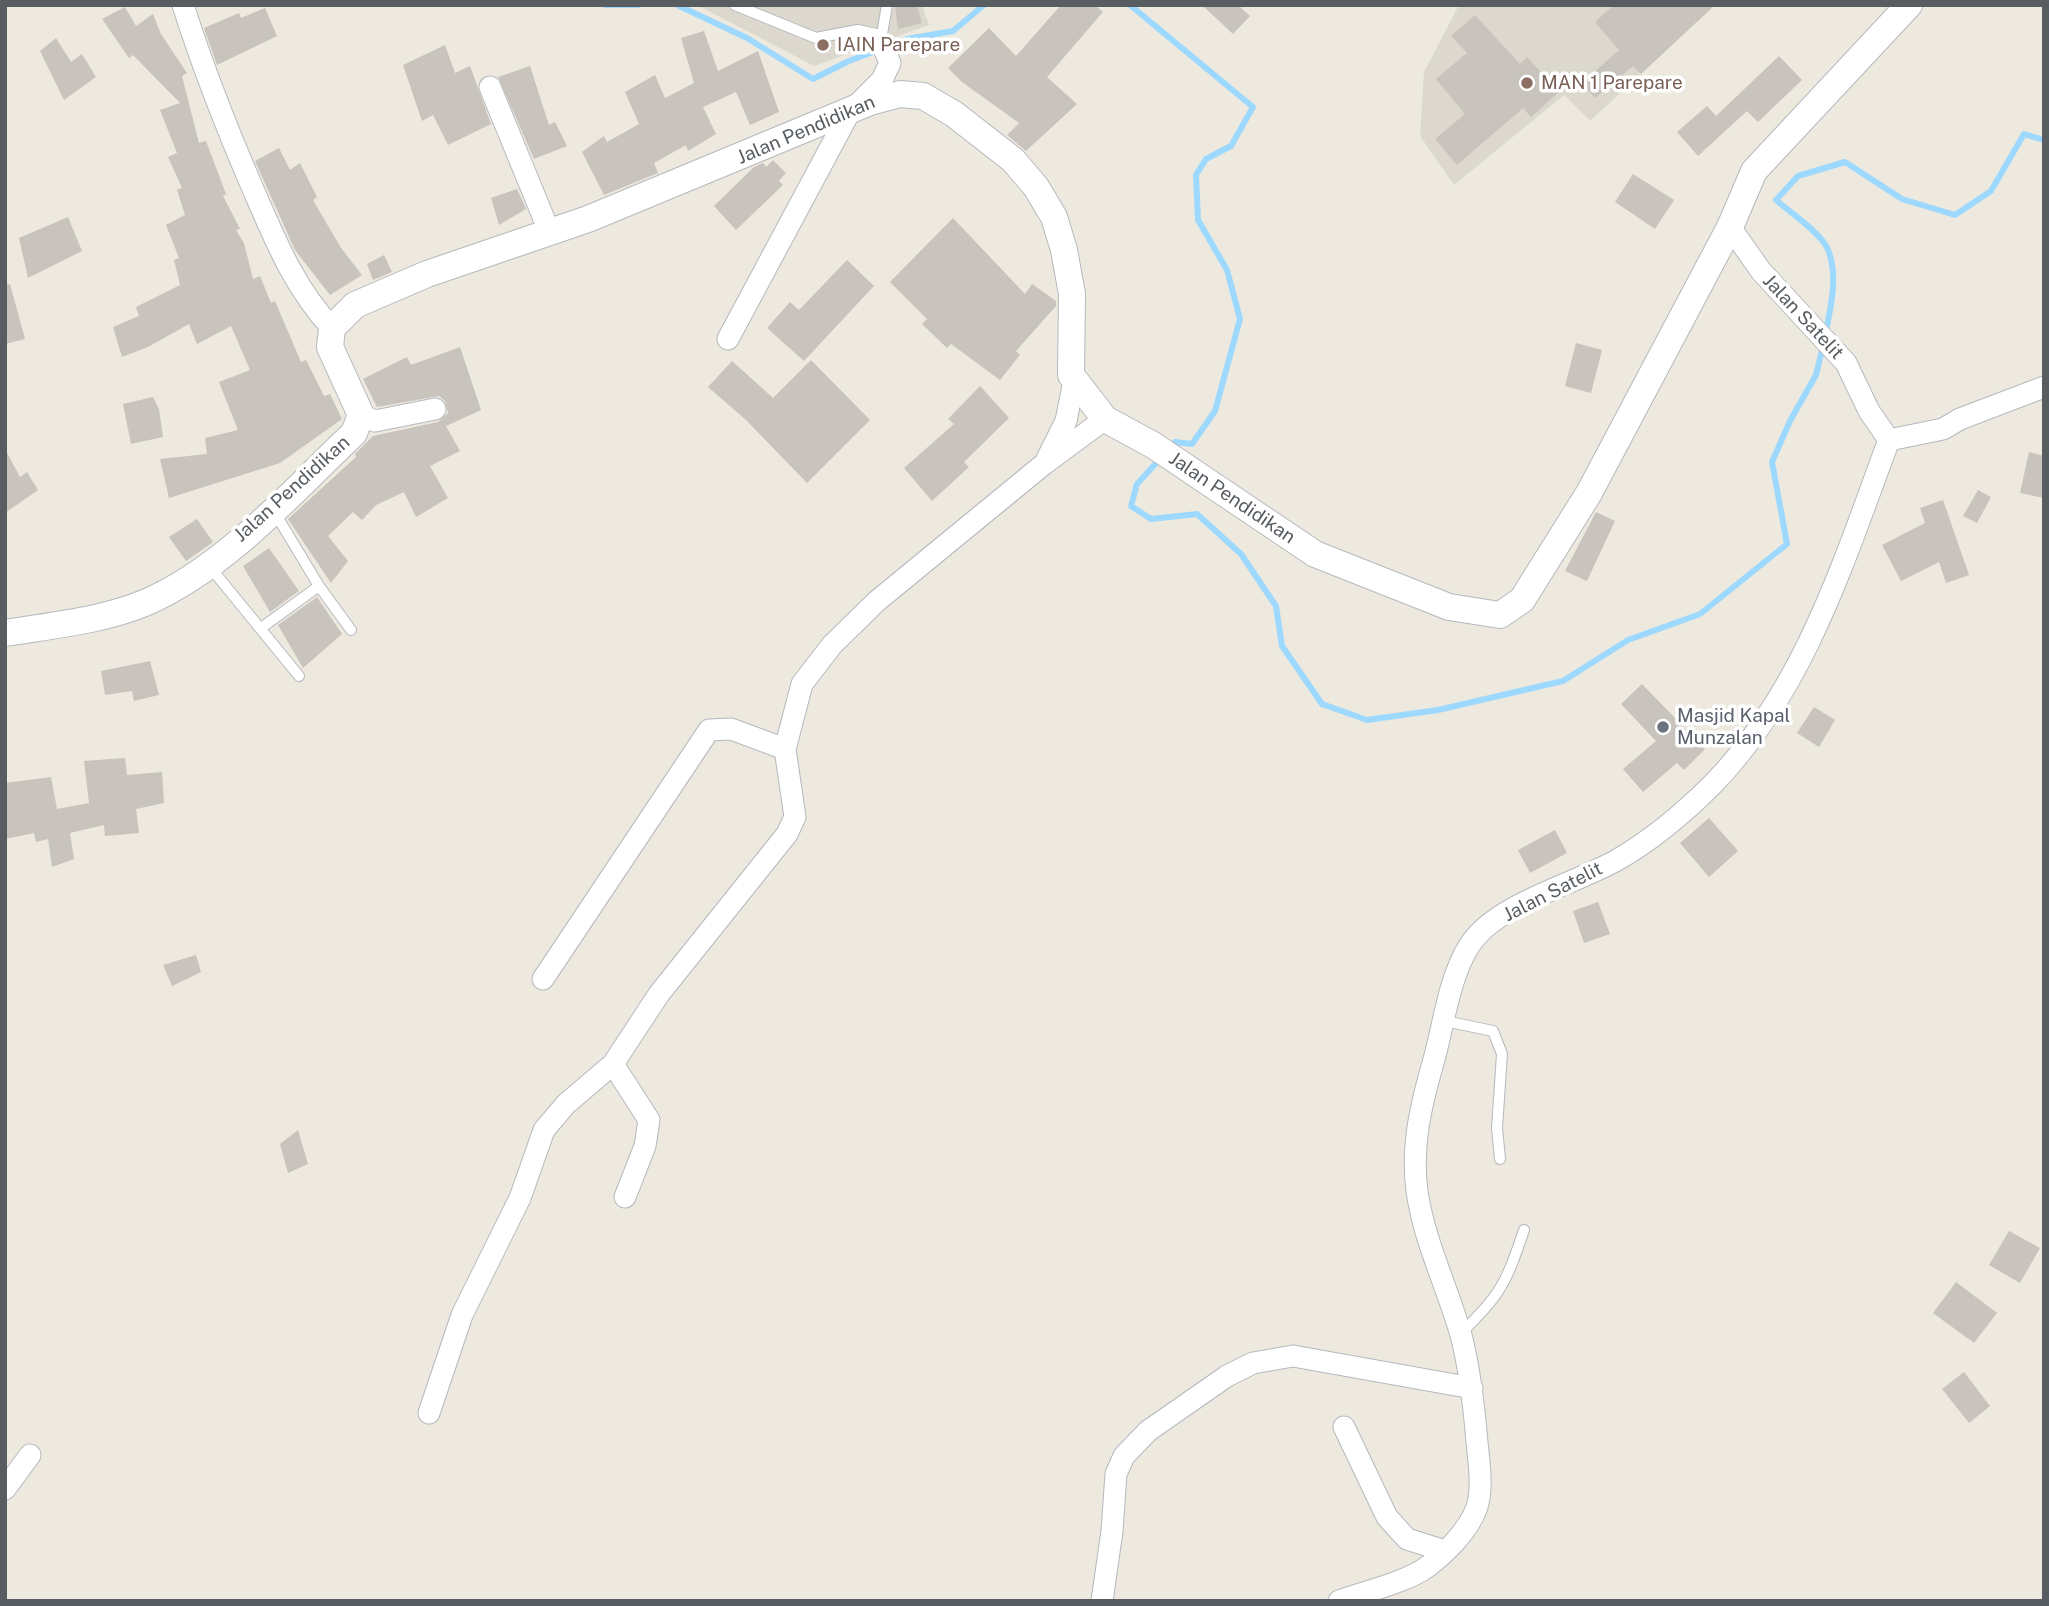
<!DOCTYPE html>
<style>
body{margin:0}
#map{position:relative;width:2049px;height:1606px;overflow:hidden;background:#ede9de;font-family:"Public Sans",sans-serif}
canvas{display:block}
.frame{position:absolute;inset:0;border:7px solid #585d62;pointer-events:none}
</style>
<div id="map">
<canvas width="2049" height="1606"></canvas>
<div class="frame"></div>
</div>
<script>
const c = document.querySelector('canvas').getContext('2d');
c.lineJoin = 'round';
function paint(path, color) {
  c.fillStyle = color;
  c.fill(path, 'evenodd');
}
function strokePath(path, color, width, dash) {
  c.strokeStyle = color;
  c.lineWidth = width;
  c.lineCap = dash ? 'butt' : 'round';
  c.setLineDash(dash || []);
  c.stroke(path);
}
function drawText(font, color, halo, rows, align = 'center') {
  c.font = font + ' "Public Sans",sans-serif';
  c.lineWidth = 7;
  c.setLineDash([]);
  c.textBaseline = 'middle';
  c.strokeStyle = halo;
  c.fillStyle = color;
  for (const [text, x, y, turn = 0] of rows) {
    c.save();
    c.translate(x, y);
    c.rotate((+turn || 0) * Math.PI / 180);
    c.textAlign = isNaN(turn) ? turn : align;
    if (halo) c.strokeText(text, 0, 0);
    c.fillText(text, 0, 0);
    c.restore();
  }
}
paint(new Path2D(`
 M697,5H922L929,25L814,66Z
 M1459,5H1715L1590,121L1564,95L1454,185L1420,136L1424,72Z`), '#dcd8cd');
strokePath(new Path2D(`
 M605,5H638
 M677,5L747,38L813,79L849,61L907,39L953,31L984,5
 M1130,5L1253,107L1231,146L1206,159L1196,175L1198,220L1227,270L1240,319L1215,411L1192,444L1175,442L1169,448
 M1825,335C1831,308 1840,269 1825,244C1814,228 1791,213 1776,200L1798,176L1845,162L1902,199L1955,215L1991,191L2024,134L2044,140
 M1160,459L1137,484L1131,506L1151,519L1197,514L1241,554L1276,606L1282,646L1322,704L1367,720L1438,710L1563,681L1628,640L1700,614L1787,544L1772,462L1790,421L1816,375L1823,346`), '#9dd9ff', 6);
paint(new Path2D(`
 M895,5H917L922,23L898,29Z
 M1061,5H1095L1103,12L1047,77L1077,104L1026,151L1007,135L1019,123L962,82L948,68L989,28L1016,56Z
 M1202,5H1238L1250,16L1233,34Z
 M1614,5H1715L1641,74L1633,66L1595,98L1582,83L1619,50L1595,22Z
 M125,7L136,26L153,14L161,34L187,73L182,76L199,143L206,141L226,194L223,196L240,229L236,230L244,243L253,279L260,276L271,303L275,301L301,362L306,360L324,396L330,394L342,419L280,463L169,498L160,459L207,454L205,438L238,430L219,382L250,370L231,326L197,344L189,324L148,347L122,357L113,327L139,316L136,307L180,285L174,260L179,258L166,225L185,215L177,190L182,188L168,157L177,153L160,110L180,103L133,55L129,58L102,19Z
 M265,8L277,36L217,65L204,28L239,13L241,18Z
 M1475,15L1520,64L1527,57L1559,92L1531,117L1523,108L1457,165L1435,139L1465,114L1436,79L1467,53L1451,36Z
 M704,31L718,71L758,51L779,112L750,125L736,92L703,107L716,134L688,151L686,145L654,163L658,173L604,195L582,152L604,136L607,142L639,124L625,92L655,75L665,98L694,83L681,38Z
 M56,38L71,62L82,54L96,77L64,100L40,51Z
 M445,45L455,73L470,66L491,124L448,145L433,115L422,121L403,65Z
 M1779,56L1802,80L1758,122L1747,111L1698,156L1677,132L1707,106L1716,116Z
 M530,66L549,125L555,122L567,146L534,159L498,77Z
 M279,148L290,170L300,163L317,197L313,200L341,248L362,275L330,295L295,250L255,161Z
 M773,160L786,173L779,181L783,185L736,230L714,206L754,167L763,163L766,167Z
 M1633,174L1674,200L1655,229L1615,202Z
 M517,189L526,209L499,225L491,198Z
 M68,217L82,251L28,278L19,238Z
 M953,218L1025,294L1032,284L1056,301V306L1016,351L1020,355L1000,380L951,344L947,348L922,324L927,319L890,282Z
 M384,255L392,272L373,280L367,264Z
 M847,260L874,286L804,361L767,328L790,302L799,310Z
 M10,284L25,339L5,344V285Z
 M1576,343L1602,350L1591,393L1565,386Z
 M460,347L481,410L446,426L460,451L430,466L448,498L416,517L404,492L376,505L362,520L353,512L328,536L348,561L331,583L288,519L356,457L355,454L373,436L438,422L448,413L445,401L439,396L377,407L363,379L407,357L411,365Z
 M811,360L870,420L807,483L746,420L708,387L732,361L773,398Z
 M980,386L1009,418L964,462L969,467L932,501L904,468L954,424L948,419Z
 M153,397L159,409L163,437L131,444L123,404Z
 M5,449L20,477L27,472L38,490L5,513Z
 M2029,452L2044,456V498L2020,493Z
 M1978,490L1991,497L1977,523L1963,516Z
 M1943,500L1969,575L1946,583L1939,562L1901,581L1882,545L1925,523L1920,508Z
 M1596,512L1615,521L1587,581L1565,571Z
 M197,519L213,542L186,561L169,537Z
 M269,548L299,591L270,612L243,566Z
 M317,597L342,634L303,668L278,625Z
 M150,661L159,695L134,701L132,691L105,695L101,671Z
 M1642,684L1705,749L1684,770L1677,763L1643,792L1623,769L1656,741L1621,704Z
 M1814,707L1835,720L1819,747L1797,733Z
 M125,758L127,775L162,772L164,803L136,809L139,833L105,836L104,825L70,833L74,859L52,867L48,839L36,842L34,833L5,839V783L51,777L57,809L89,803L84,761Z
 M1709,818L1738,851L1709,877L1680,843Z
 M1555,830L1567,853L1530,873L1518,850Z
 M1598,902L1610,934L1584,943L1573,911Z
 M196,955L201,972L172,986L163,965Z
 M298,1130L308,1164L288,1173L280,1144Z
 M2009,1231L2040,1248L2020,1283L1989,1265Z
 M1956,1282L1997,1313L1974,1343L1933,1313Z
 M1964,1372L1990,1406L1969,1423L1942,1389Z`), '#c8c3bc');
const service = new Path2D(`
 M735,5L816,38L858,30L880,35
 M881,40L887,5
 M275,513L319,586L351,630
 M210,567L299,676
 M261,628L319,586
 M1445,1021L1493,1031L1502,1054L1497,1128L1500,1159
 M1460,1334C1501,1295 1506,1283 1524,1230`);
const minor = new Path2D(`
 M183,5C203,68 227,129 253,189C275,239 294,288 332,328
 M490,87L549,231
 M728,339L849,113L882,80L890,63L882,44
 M361,415L375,421L435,409
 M1889,440L1943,429L1960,419L2044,387
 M1047,459L1066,421L1074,381
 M543,979L709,730L731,729L785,749
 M613,1064L649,1120L645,1146L625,1197
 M429,1413L462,1315L520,1198L544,1130L566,1104L613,1064L659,994L787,834L795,817L785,749L802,684L832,645L877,601L1044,464L1105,419
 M1344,1427L1387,1517L1407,1539L1445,1551
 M5,1489L30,1455
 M1102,1601L1112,1531L1116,1474L1124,1456L1148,1431L1227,1376L1253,1363L1293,1356L1472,1388
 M1339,1601C1364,1592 1407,1582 1427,1567C1446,1553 1469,1530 1477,1507C1483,1487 1479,1463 1477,1442C1474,1406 1470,1370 1461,1335C1447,1286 1424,1241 1417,1191C1411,1146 1421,1105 1433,1063C1444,1025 1448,980 1469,946C1495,904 1575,884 1617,860C1652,840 1685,812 1713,784C1805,689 1844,560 1889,440L1869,411L1846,363L1761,271L1730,227`);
const tertiary = new Path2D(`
 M5,633C53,625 102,621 147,602C225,568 293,491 354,433L361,415L330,347L332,328L355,305L427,274L588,219L870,102L900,94L923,96L954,114L1013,160L1036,187L1054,217L1064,250L1072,294L1071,375L1105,419L1153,445L1315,554L1449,607L1500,615L1522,600L1589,493L1730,227L1754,171L1909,5`);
strokePath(service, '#b5b8be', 12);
strokePath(minor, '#b5b8be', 23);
strokePath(tertiary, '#b5b8be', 28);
strokePath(service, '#fff', 10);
strokePath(minor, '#fff', 21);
strokePath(tertiary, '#fff', 26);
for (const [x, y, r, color] of [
 [823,45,7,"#8d6e63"],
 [1527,83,7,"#8d6e63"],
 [1663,727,7,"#6b7280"]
]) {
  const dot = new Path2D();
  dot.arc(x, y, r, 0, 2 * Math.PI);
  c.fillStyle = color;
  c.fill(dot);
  strokePath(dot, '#fff', 2.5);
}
drawText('19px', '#785e54', '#fff', [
 ["IAIN Parepare",837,45],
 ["MAN 1 Parepare",1541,83]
], 'left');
drawText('19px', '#585d62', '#fff', [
 ["Jalan Pendidikan",806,130,-23],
 ["Jalan Satelit",1803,317,47],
 ["Jalan Pendidikan",292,489,-42],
 ["Jalan Pendidikan",1232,498,34],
 ["Jalan Satelit",1553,892,-27]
]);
drawText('19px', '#5b616d', '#fff', [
 ["Masjid Kapal",1677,716],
 ["Munzalan",1677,738]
], 'left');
</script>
